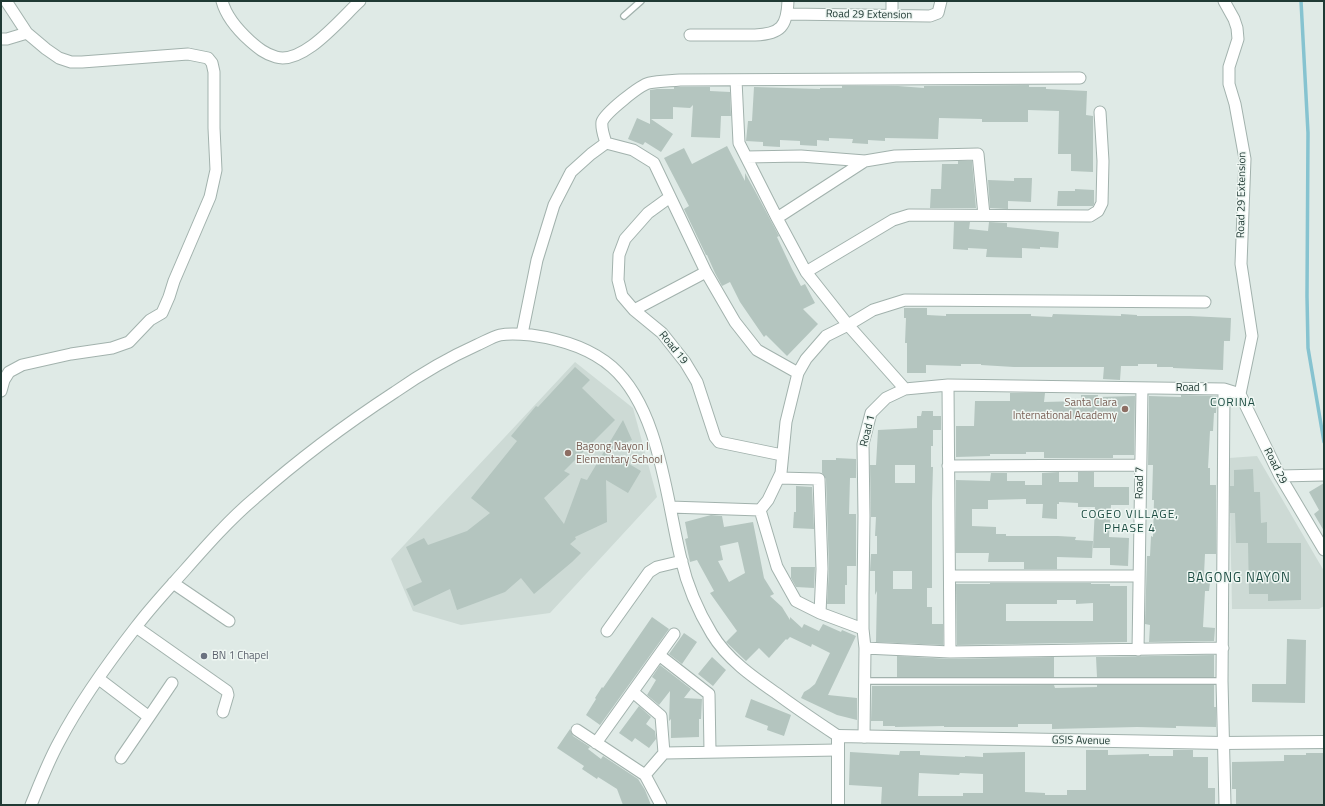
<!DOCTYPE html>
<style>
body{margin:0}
#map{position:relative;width:1325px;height:806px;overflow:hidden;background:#dfeae6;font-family:"Titillium Web",sans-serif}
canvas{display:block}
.frame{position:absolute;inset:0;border:2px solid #203a34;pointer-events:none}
</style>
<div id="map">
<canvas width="1325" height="806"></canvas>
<div class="frame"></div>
</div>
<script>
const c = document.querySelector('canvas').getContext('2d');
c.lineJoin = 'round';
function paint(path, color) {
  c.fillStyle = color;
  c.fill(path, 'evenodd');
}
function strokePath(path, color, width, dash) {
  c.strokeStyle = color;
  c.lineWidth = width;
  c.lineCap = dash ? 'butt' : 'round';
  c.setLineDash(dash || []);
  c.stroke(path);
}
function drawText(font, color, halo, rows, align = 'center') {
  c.font = font + ' "Titillium Web",sans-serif';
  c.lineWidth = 3;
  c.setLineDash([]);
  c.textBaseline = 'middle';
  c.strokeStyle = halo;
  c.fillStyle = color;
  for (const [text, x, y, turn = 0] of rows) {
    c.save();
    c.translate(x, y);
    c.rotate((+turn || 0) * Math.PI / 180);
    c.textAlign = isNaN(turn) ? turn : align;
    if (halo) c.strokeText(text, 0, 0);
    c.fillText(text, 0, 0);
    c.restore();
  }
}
paint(new Path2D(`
 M575,362L633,408L657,497L550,613L461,625L413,611L391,559Z
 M1257,456L1324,571V606L1319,609H1232L1229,458Z`), '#cddad5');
strokePath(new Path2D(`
 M1301,1L1308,133L1307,296L1308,348L1324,442`), '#86c3d0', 3.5);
paint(new Path2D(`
 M1029,85V87H1046V89L1087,91L1086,115L1093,116V172L1071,171V154H1058L1059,111L1028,110V122H982V119L939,118L938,139L885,138V141L868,140V144L852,143L853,139L829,138V141L817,140V146L800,145V141L780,140V147L763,146V142L746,141L748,121H752L754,87L820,89V88H842V86H898L924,88V86Z
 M674,87H710V91L730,92L731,116H721L720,138L691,137L693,105L690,108L673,107V119H651L673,134L661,152L645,142L643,145L628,139L637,118L650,124V90L657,89H674Z
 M727,146L745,181V173L755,191L779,236L777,237L792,269L801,286L805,284L815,303L803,309L818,324L787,356L766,335L764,337L740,302L730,282L722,286L715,273L707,255H706L684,209L689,206L664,158L684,148L692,164Z
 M958,161H972L976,208H930L931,189H941L942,164H958Z
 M1014,178H1032L1031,202L1008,201V209L990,208L988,180L1014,181Z
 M1075,189L1094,190V204L1093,206H1057L1058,191H1075Z
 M954,222H970L969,229L988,231L989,222L1007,223V227L1059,232L1058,248L1040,247V249L1022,248V258L986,257L987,249L968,248V250L953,249Z
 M904,308H927V315L946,316V314H1031V316L1052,317L1053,314L1121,316V314L1137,315V316H1190L1231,318L1230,341H1224L1223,370L1173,368V367H1157V364H1138V366H1121L1120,380L1103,379L1104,367H1014L981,365V364H961V366L926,365V373H907V343H905L906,318H904Z
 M575,367L590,380L582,388L615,420L564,471L570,474L544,498L564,524L581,478L587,480L623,420L632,440L607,451L641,471L628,493L606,480L607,522L575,537L576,539L570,544L581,553L572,562L534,594L521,578L505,592L457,610L450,589L414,606L406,589L422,582L406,547L424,538L428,545L467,531L490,513L471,498L517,441L511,436L536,406L538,407Z
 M1010,393H1045L1044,402L1081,401V395H1098V397L1135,396L1134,455H1113V458H1044V452H1026V454H990V456L956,457V426H974L975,401H1010Z
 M1181,395L1217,396L1216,413H1214L1213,431H1210L1208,468H1210V485H1216V554H1205L1204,574H1211L1209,591H1205L1203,627L1215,628L1214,641L1149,642L1150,625L1145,624L1147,556H1150L1151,536L1153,537L1154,500H1152L1153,465H1148L1149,396L1181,397Z
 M922,411H933V416H941V430H933V446H931V467H933L932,501V588H927V607H932V624H943V645L876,642L877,591L875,595V571H870L871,554H877V536H875L876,517H871L870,465H876L878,430L917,428V416H921ZM895,465H915V483H895ZM893,571H912V589H893Z
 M836,458L856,459V478H850L849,514H856V566H847V585H845V604H827L829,569L826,479L822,473V460H836Z
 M1253,469L1254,492H1260L1261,523L1267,522V543H1301V600L1268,601V594H1249L1248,543H1236L1235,513H1230V486H1234V470Z
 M1059,472V482H1078V472H1094V487H1129V505H1111L1109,537L1129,538L1128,566L1110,565V548H1093L1095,507H1078V503L1059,502V504H1057V519L1042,518L1043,504H1026V499L988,500V509H972V526L996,527V534H1006V536H1058L1076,537L1075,540L1093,541L1092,558L1057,557V569H1024V562H988L989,553H956V480L990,481L991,473H1007V481H1025V485H1042V473Z
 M1324,483V531L1314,514L1319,510L1309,492Z
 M796,486L812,487L814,529L793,528L794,512H796Z
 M711,515L722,516L724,527L753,522L764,578L774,594L770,596L782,607L790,620V617L802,628L804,624L819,631L823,624L841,632L842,630L856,636L828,695L857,698V720L837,715L801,698L804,692L809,689L815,684L830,653L812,644L811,647L790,637L787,640L786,639L769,658L759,648L746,661L726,642L737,631L710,593L714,591L697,560L690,562L685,539L688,538L685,522ZM738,542L745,573L729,582L718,561L723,560L720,546Z
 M791,567H815L814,588L796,587L791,578Z
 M990,583H1091V584H1110V586H1127V642L957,645L956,584H990ZM1057,600H1076V604L1093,603V621H1006V604H1057Z
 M652,617L669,629L600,725L586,715L596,699L595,698L602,687L603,688Z
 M684,633L697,642L682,664L669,654Z
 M1287,639L1306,640L1305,703L1252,702V684H1286Z
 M1214,655V677H1097L1096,657Z
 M897,656L950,659L1054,657V677H897Z
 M712,657L726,670L713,686L698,674Z
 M660,665L691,689L684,698L702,699L701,719H699V737L671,738V719L669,721L670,691L659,705L647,695L656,680L652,677Z
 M1054,685L1055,688L1097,687V685H1214V707H1216V727L1176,726V728L1137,727L1052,729V724H1018V727H944V726L895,727V726H883V721H871L872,686Z
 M751,699L791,715L784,736L767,730L768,726L745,717Z
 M639,706L651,717L646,724L655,731L656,739L649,748L635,738L632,742L619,733Z
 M570,729L573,736L590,747L588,749L601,759L603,756L638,779L645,790L651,805H623L617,789L598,777L597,779L582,769L584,766L557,748Z
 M1086,750H1108V755L1149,754V756H1173V750H1193V757H1208V788H1215V805H881L882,787L849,785L850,752L899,755L900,751H920V755L965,757V756L983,757V753L1025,752V792L1045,793V795H1067V790H1086ZM919,773L959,775L960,773L983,774V793H963V796H918Z
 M1306,753H1324V805H1236V789H1232V762L1284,761V755H1306Z`), '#b4c5bf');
const service = new Path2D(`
 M624,16L641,1
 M865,681H1222`);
const minor = new Path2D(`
 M222,1C226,16 239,31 250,41C258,48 265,54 276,57C304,65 341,18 360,1
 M1224,1L1234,19L1237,28L1238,39L1229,67V84L1235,104L1245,159L1241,264L1252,336L1240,394
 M788,14L930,16L938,13L941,1
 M892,15V1
 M690,35H755C781,34 787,26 788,1
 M1,39H7L27,33
 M736,80L739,143L777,218L806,272L848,325L905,389
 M606,143L633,150L654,163L706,272L735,322L757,350L798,373
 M746,157L801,156L865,161L895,156L978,154L984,215
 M670,197L648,213L625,239L619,255L618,280L622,296L634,310L662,333L685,362L697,382L715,437L719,442L782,455
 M777,218L865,161
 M806,272L893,220L909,215L1090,216L1098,211L1102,203L1103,161L1100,112
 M634,310L706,272
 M522,334L537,260L554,205L571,172L591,154L606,143C604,136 601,129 602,122C605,113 640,85 649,83C659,81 670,81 680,80L1080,78
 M948,385L950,652
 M1224,389L1222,681L1225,805
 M1,391L4,380L9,372L22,365L71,354L112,348L129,342L150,320L162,313L169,297L174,281L210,197L216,170L214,128V72L212,63L208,58L188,54L82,62H71L59,58L46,49L27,33L6,1
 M948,466L1140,465
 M1280,476L1324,475
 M779,478L819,479L822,569L820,613L863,629
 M670,507L760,510L768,500L781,473L786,422L798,373L806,359L826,336L848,325L873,310L905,300L1205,302
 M760,510L777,567L796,601L820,613
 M950,576H1139
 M173,583L229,621
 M136,627L227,691L228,695L223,712
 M607,631L649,572L657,567L682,561
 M865,648L950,652L1223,648
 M1138,650L1142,388
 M659,655L709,694L710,751
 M99,679L149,717L121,758
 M633,692L661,716L664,753
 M149,717L172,683
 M577,730L645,775L661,805
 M864,737L865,648L863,629V595L864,516L863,444L871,413L886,398L905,389L948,385L1224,389L1240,394L1280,476L1324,550
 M596,743L674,634
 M645,775L664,753L838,750
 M31,805C40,783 48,762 59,742C80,702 108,663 136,627C151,607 168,589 185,570C207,545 230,519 255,498C299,459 346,424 395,392C421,374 448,358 477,345C484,342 492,337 500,335C509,333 521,334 531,335C560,339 589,347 612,367C660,409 666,499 681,559C687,585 698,611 712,634C727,659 753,677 776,693C796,708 817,722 838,736`);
const tertiary = new Path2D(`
 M838,805V736L1224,743L1324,742`);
strokePath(service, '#a2b2ad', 8);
strokePath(minor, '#a2b2ad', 13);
strokePath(tertiary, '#a2b2ad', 14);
strokePath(service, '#fff', 5.5);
strokePath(minor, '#fff', 11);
strokePath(tertiary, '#fff', 12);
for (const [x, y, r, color] of [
 [1125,409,4,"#8d6e63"],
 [568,453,4,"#8d6e63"],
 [204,656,4,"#6b7280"]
]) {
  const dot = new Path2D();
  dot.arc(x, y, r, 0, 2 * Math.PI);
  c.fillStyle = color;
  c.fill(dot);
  strokePath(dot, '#eff7f3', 1.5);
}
drawText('11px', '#203a34', '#eff7f3', [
 ["Road 29 Extension",869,15,1],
 ["Road 29 Extension",1242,195,-89],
 ["Road 19",673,348,51],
 ["Road 1",1192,388],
 ["Road 1",868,431,-76],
 ["Road 29",1275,466,63],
 ["Road 7",1140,483,-89],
 ["GSIS Avenue",1081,741,1]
]);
drawText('11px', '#785e54', '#eff7f3', [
 ["Santa Clara",1117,403],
 ["International Academy",1117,416],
 ["Bagong Nayon I",576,447,"left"],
 ["Elementary School",576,460,"left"]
], 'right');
drawText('11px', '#5b616d', '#eff7f3', [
 ["BN 1 Chapel",212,656]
], 'left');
c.letterSpacing = '1px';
drawText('12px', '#1c4c42', '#eff7f3', [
 ["CORINA",1233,403],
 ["COGEO VILLAGE,",1130,515],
 ["PHASE 4",1130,529]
]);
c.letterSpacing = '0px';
c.letterSpacing = '1px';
drawText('13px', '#1c4c42', '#eff7f3', [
 ["BAGONG NAYON",1239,579]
]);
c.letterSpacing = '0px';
</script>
